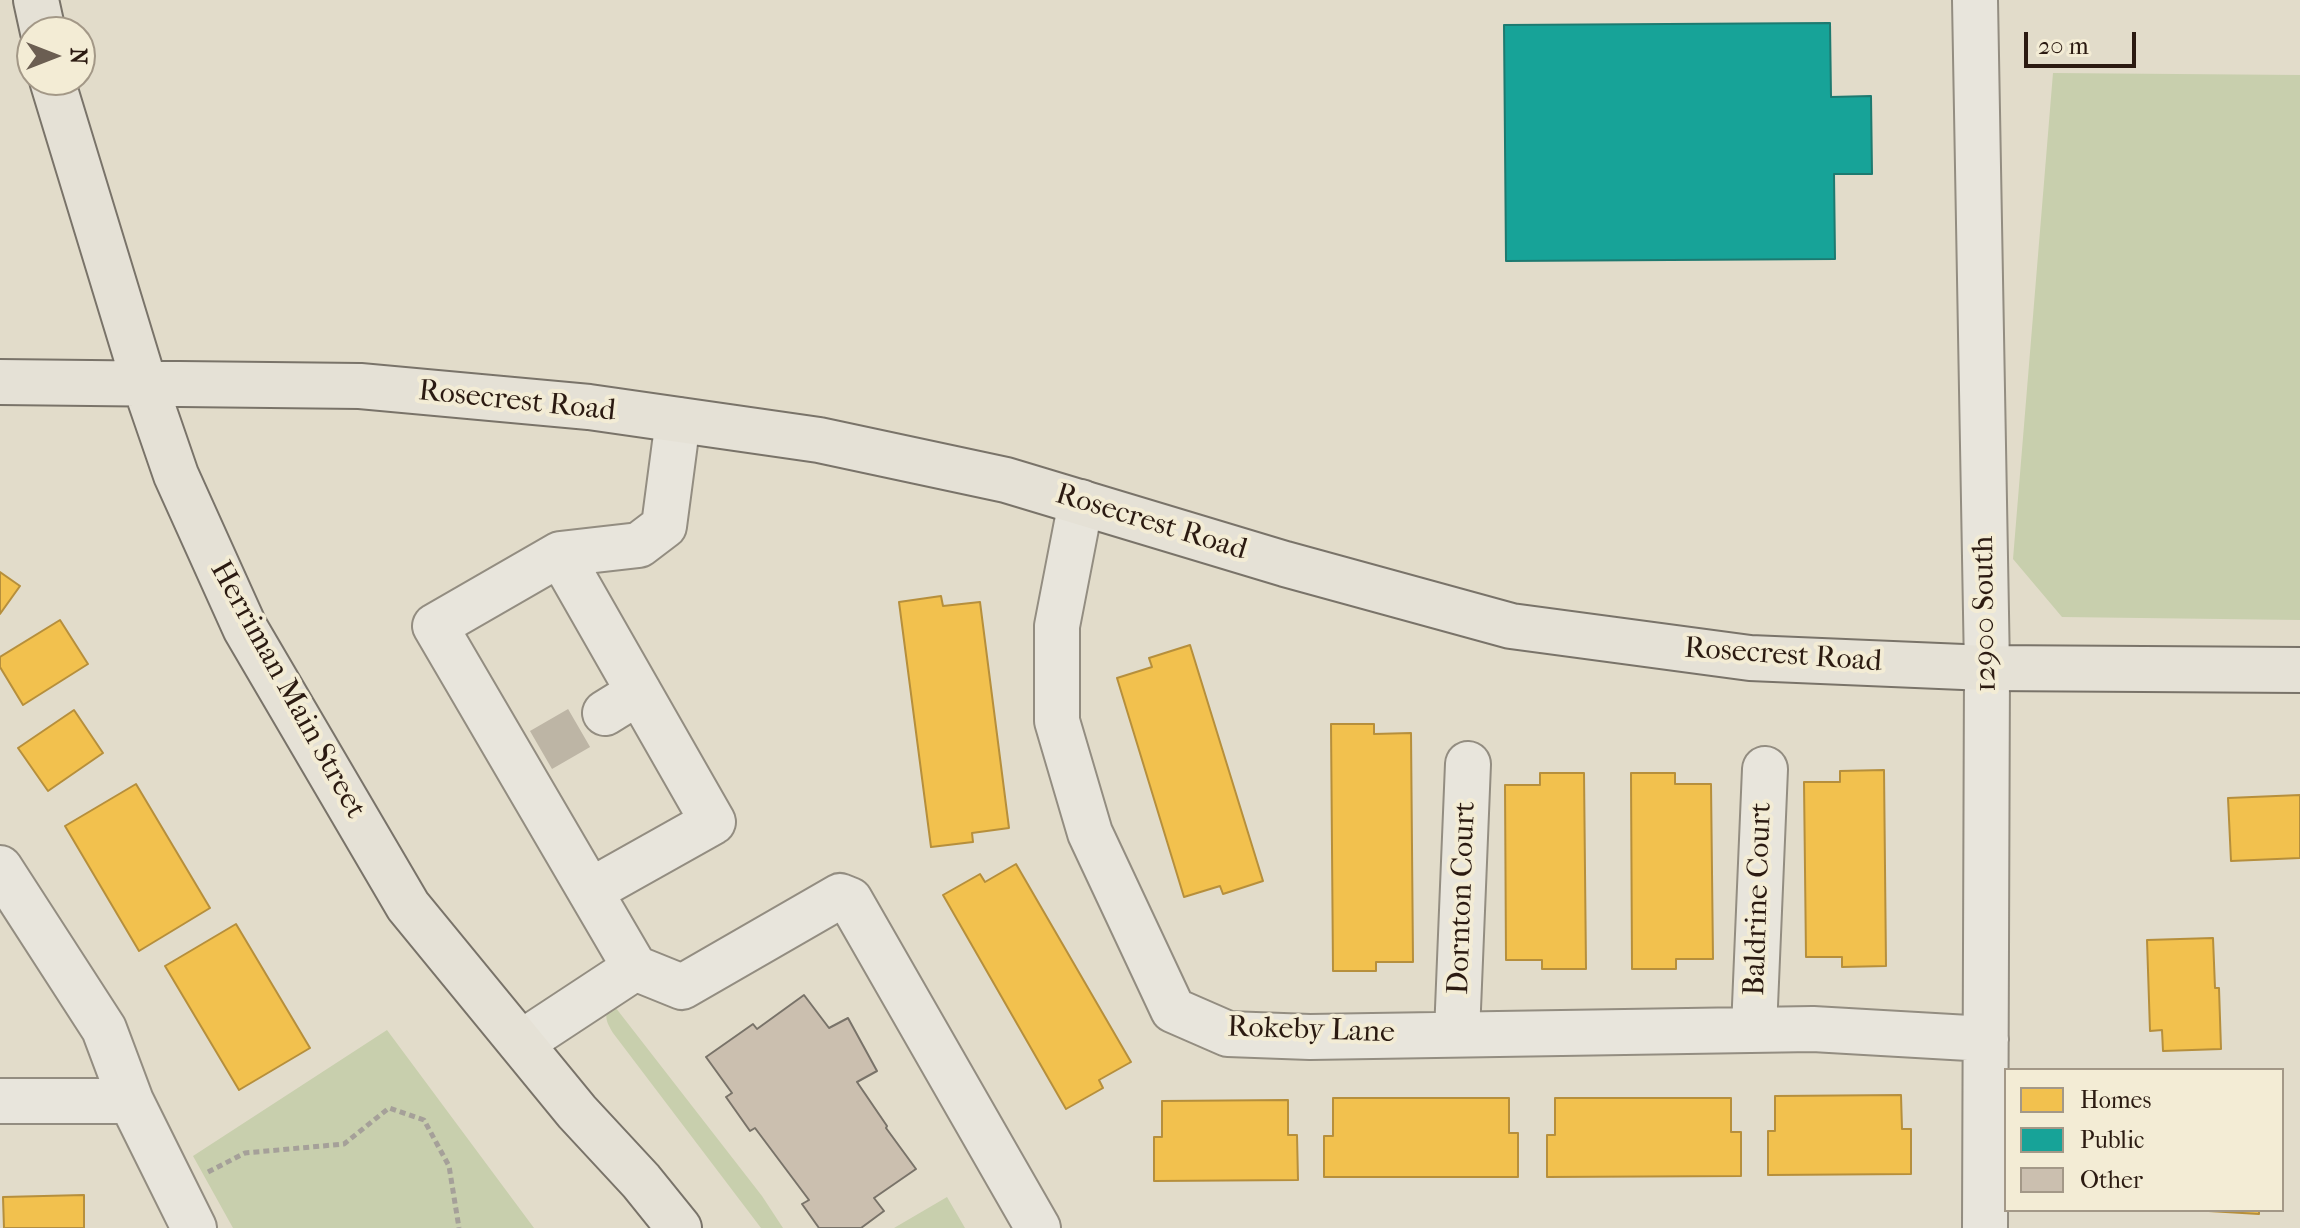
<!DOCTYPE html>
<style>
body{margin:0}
#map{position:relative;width:2300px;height:1228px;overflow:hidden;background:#e2dcca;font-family:"IM FELL French Canon",serif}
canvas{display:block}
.legend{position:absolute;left:2004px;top:1068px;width:280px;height:144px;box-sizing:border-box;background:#f3ecd5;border:2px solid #a39887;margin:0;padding:10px 14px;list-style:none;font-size:24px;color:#2b1a11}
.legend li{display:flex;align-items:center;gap:16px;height:40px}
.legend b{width:40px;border:2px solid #a39887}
.north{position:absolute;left:16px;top:16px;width:80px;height:80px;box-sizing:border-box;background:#f3ecd5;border:2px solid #a39887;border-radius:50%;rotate:90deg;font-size:22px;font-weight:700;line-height:32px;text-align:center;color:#2b1a11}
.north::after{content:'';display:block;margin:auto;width:28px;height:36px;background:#6b5e52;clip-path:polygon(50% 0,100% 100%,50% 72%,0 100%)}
.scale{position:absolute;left:2024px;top:32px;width:112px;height:36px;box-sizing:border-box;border:4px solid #2b1a11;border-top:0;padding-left:10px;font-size:24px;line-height:28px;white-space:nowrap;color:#2b1a11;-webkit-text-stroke:6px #f3ecd5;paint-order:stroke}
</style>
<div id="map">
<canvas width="2300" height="1228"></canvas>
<ul class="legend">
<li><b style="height:22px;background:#f2c14e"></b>Homes</li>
<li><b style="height:22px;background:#17a398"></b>Public</li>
<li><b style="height:22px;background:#cbbfaf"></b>Other</li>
</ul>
<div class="north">N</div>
<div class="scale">20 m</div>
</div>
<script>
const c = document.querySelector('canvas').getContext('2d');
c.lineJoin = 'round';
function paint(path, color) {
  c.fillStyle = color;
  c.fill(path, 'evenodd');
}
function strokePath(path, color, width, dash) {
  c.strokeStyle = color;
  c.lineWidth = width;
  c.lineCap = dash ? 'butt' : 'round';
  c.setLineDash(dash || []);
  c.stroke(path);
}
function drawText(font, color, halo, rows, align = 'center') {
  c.font = font + ' "IM FELL French Canon",serif';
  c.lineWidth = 8;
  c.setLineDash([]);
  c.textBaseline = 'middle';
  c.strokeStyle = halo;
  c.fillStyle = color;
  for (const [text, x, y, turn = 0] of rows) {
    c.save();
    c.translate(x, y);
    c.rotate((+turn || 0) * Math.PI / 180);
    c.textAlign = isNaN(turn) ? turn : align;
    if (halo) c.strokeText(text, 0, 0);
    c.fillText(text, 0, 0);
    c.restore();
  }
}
paint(new Path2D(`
 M2053,73L2300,75V620L2062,617L2013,559Z
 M612,1003L762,1196L783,1228H761L613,1033C606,1021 603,1015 612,1003Z
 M387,1030L534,1228H233L193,1156Z
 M947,1197L965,1228H894Z`), '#c8cfad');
const homes = new Path2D(`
 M0,572L20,586L0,614Z
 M941,596L943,606L980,602L1009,828L972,833L973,842L931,847L899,602Z
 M60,620L88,664L23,705L0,667V657Z
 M1190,645L1263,881L1223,894L1220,886L1184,897L1117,678L1152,667L1149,658Z
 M74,710L103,753L48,791L18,748Z
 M1331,724H1374V734L1411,733L1413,962H1376V971H1333Z
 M1884,770L1886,966L1842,967V957H1806L1804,782H1840V771Z
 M1540,773H1584L1586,969H1542V960H1506L1505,785H1540Z
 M1631,773H1675V784H1711L1713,959H1676V969H1632Z
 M136,784L210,908L139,951L65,826Z
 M2300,795V858L2231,861L2228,798Z
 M1016,864L1131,1062L1099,1080L1103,1088L1066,1109L943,895L980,874L985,882Z
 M236,924L310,1048L239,1090L165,966Z
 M2213,938L2215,988H2219L2221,1049L2163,1051L2162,1030L2150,1031L2147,940Z
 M1901,1095L1902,1129H1911V1174L1768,1175V1131H1775V1096Z
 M1333,1098H1509V1133H1518V1177H1324V1136H1333Z
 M1555,1098H1731V1132H1741V1176L1547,1177V1135H1555Z
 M1288,1100V1135H1297L1298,1180L1154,1181V1137H1162V1101Z
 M84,1195V1228H4L3,1197Z
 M2192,1210H2259V1214Z`);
paint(homes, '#f2c14e');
strokePath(homes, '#b68f3c', 2);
const public = new Path2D(`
 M1830,23L1831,97L1871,96L1872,174H1834L1835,259L1506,261L1504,25Z`);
paint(public, '#17a398');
strokePath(public, '#1d7a70', 2);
const building = new Path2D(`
 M804,995L829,1028L848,1018L877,1071L857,1082L887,1126L886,1128L916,1169L874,1198L884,1211L861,1228H819L802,1204L809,1200L755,1128L750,1131L726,1097L732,1093L706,1057L753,1024L757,1029Z`);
paint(building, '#cbbfaf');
strokePath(building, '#797369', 2);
strokePath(new Path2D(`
 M541,750L605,713`), '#bdb5a5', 44, [44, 22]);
const minor = new Path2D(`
 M1975,0L1987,668L1985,1228
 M1081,502L1057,626V721L1090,833L1173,1010L1228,1034L1310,1037L1813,1029L1986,1039
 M560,554L713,822L590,891
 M605,713L639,692
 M0,868L104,1029L131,1101L194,1228
 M635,968L435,626L560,554L639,545L664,526L678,420
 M1754,1029L1765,769
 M1457,1033L1468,764
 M521,1043L635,968L682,987L840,896L850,900L1038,1228
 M0,1101H131`);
const major = new Path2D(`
 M36,0L43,32
 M52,80L144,382L176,475L245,628L408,906L577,1112L641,1181L679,1228
 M0,382L360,386L589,407L819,440L1006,480L1285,564L1511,626L1750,658L1987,668L2300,670`);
strokePath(minor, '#938d81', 48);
strokePath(major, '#797369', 48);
strokePath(new Path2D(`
 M208,1172L245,1153L344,1144L389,1108L424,1120L449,1166L459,1228`), '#a5a099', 5, [6, 4]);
strokePath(minor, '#e8e5dc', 44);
strokePath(major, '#e5e1d6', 44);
drawText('30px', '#2b1a11', '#f3ecd5', [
 ["Rosecrest Road",517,402,6],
 ["Rosecrest Road",1151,523,17],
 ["12900 South",1986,614,-91],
 ["Rosecrest Road",1783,656,4],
 ["Herriman Main Street",287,690,61],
 ["Dornton Court",1463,898,-88],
 ["Baldrine Court",1759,899,-88],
 ["Rokeby Lane",1311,1031,2]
]);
</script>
